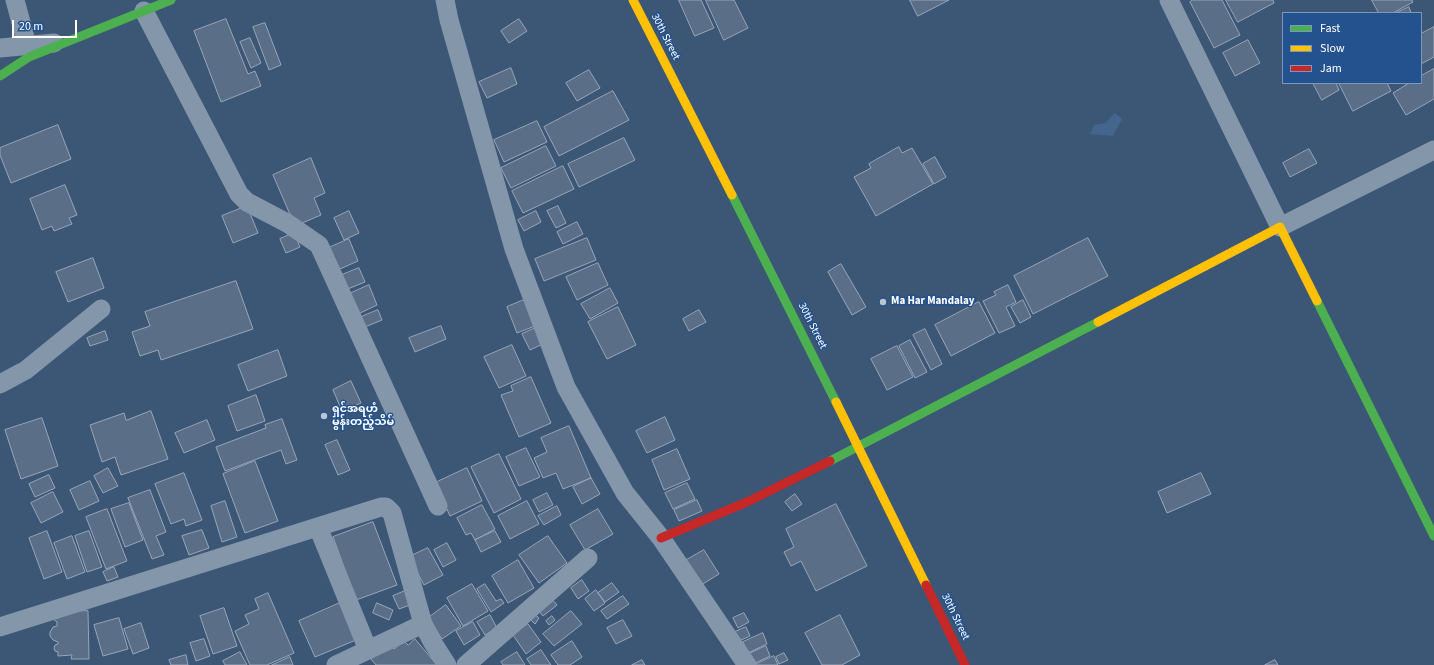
<!DOCTYPE html>
<meta charset="utf-8">
<style>
body{margin:0}
#map{position:relative;width:1434px;height:665px;overflow:hidden;background:#3c5676;font-family:"Source Sans 3",sans-serif}
canvas{display:block}
.legend{position:absolute;left:1282px;top:12px;width:140px;height:72px;box-sizing:border-box;background:#24528e;border:1px solid #7c97bb;margin:0;padding:5px 7px;list-style:none;font-size:12px;color:#fff}
.legend li{display:flex;align-items:center;gap:8px;height:20px}
.legend b{width:20px;border:1px solid #7c97bb}
.scale{position:absolute;left:12px;top:20px;width:65px;height:18px;box-sizing:border-box;border:2px solid #fff;border-top:0;padding-left:5px;font-size:12px;line-height:14px;white-space:nowrap;color:#fff;-webkit-text-stroke:3px #24528e;paint-order:stroke}
</style>
<div id="map">
<canvas width="1434" height="665"></canvas>
<ul class="legend">
<li><b style="height:5px;background:#4caf50"></b>Fast</li>
<li><b style="height:5px;background:#ffc107"></b>Slow</li>
<li><b style="height:5px;background:#c62828"></b>Jam</li>
</ul>
<div class="scale">20 m</div>
</div>
<script>
const c = document.querySelector('canvas').getContext('2d');
c.lineJoin = 'round';
function paint(path, color) {
  c.fillStyle = color;
  c.fill(path, 'evenodd');
}
function strokePath(path, color, width, dash) {
  c.strokeStyle = color;
  c.lineWidth = width;
  c.lineCap = dash ? 'butt' : 'round';
  c.setLineDash(dash || []);
  c.stroke(path);
}
function drawText(font, color, halo, rows, align = 'center') {
  c.font = font + ' "Source Sans 3","Noto Sans Myanmar",sans-serif';
  c.lineWidth = 3;
  c.setLineDash([]);
  c.textBaseline = 'middle';
  c.strokeStyle = halo;
  c.fillStyle = color;
  for (const [text, x, y, turn = 0] of rows) {
    c.save();
    c.translate(x, y);
    c.rotate((+turn || 0) * Math.PI / 180);
    c.textAlign = isNaN(turn) ? turn : align;
    if (halo) c.strokeText(text, 0, 0);
    c.fillText(text, 0, 0);
    c.restore();
  }
}
paint(new Path2D(`
 M1115,113L1122,119L1113,136L1090,134L1094,125L1105,123Z`), '#44658e');
const building = new Path2D(`
 M679,0H701L714,28L695,36Z
 M706,0H734L748,28L724,40Z
 M910,0H949L918,16Z
 M1193,0H1222L1240,35L1214,48L1190,2Z
 M1226,0H1273L1274,3L1238,22Z
 M1372,0H1412L1413,2L1393,13H1379Z
 M1409,7L1411,13H1396Z
 M226,19L248,74L255,71L261,86L221,102L194,31Z
 M519,19L527,31L509,43L501,31Z
 M265,23L281,65L269,70L253,27Z
 M1434,27V57L1421,64V34Z
 M250,38L261,63L251,68L240,42Z
 M1248,40L1260,63L1235,76L1223,53Z
 M511,68L517,84L487,98L479,82Z
 M1434,69V99L1406,115L1393,93L1409,83H1421V76Z
 M589,70L600,88L577,101L566,83Z
 M1313,83H1336L1339,90L1322,100Z
 M1339,83H1387L1391,91L1353,111Z
 M613,91L629,120L559,156L544,127Z
 M537,121L547,142L504,162L494,140Z
 M58,125L71,159L11,183L0,155V148Z
 M624,138L635,160L579,187L568,164Z
 M546,146L556,166L511,188L501,168Z
 M899,147L902,153L912,148L933,184L876,216L854,177L871,168L869,164Z
 M1309,149L1317,163L1290,177L1283,163Z
 M935,157L946,177L934,184L923,164Z
 M311,158L325,193L314,198L321,215L295,226L273,175Z
 M563,166L574,189L523,213L512,191Z
 M65,185L77,215L69,218L72,224L54,231L52,226L42,230L30,199Z
 M247,206L258,233L233,243L222,216Z
 M558,206L566,223L556,228L547,211Z
 M349,211L359,233L344,240L334,218Z
 M536,211L541,222L524,231L518,220Z
 M577,222L583,234L563,244L557,232Z
 M294,233L300,247L286,253L280,239Z
 M587,238L596,260L544,281L535,259Z
 M1088,238L1108,276L1033,314L1014,276Z
 M349,239L358,261L333,272L324,250Z
 M93,258L104,288L68,302L56,272Z
 M598,263L608,285L577,300L566,277Z
 M841,264L866,307L852,315L828,272Z
 M359,268L365,282L343,291L337,277Z
 M236,281L253,329L161,360L158,350L140,356L132,332L150,326L145,312Z
 M369,285L377,305L356,315L347,295Z
 M1008,285L1016,302L1006,307L1015,326L999,333L983,301L996,295L994,292Z
 M610,288L618,303L590,319L581,304Z
 M524,300L535,326L517,333L507,307Z
 M1023,300L1031,317L1020,323L1011,307Z
 M979,302L995,333L951,356L935,325Z
 M618,307L636,345L607,359L588,322Z
 M378,310L382,320L365,327L361,317Z
 M699,310L706,322L689,331L683,319Z
 M441,326L446,339L415,352L409,338Z
 M538,327L545,343L530,350L522,334Z
 M925,329L942,364L931,370L913,335Z
 M105,331L108,340L90,346L87,338Z
 M910,340L927,372L915,378L899,346Z
 M512,345L526,376L499,388L484,357Z
 M897,346L913,377L887,390L871,359Z
 M278,350L287,376L248,391L238,365Z
 M531,377L551,423L519,437L501,395L513,391L511,386Z
 M351,381L361,403L342,411L333,390Z
 M256,395L265,421L237,431L228,406Z
 M151,411L168,459L121,475L115,457L102,462L90,425L124,413L126,420Z
 M665,417L675,440L647,453L636,431Z
 M42,418L58,466L21,479L5,430Z
 M282,419L297,460L286,464L281,450L225,471L216,447L266,428L265,425Z
 M207,420L215,440L184,453L175,433Z
 M569,426L591,478L563,489L556,473L543,478L534,458L547,452L541,438Z
 M337,440L350,470L338,475L325,445Z
 M526,448L540,477L519,486L506,457Z
 M677,449L690,479L664,490L652,460Z
 M499,454L521,499L494,513L471,467Z
 M255,461L278,521L245,533L223,474Z
 M108,468L118,486L103,493L94,476Z
 M467,468L482,501L450,516L435,483Z
 M184,473L202,520L186,526L184,519L171,524L155,484Z
 M1201,473L1211,494L1167,513L1158,492Z
 M49,475L55,488L35,497L29,484Z
 M591,478L600,494L582,504L573,487Z
 M90,481L99,501L79,510L70,490Z
 M687,483L695,499L673,509L665,493Z
 M150,490L166,532L156,536L164,555L152,559L128,498Z
 M53,492L63,512L41,523L31,503Z
 M547,493L553,505L539,512L533,500Z
 M795,494L802,504L792,511L785,502Z
 M697,500L702,511L679,521L674,510Z
 M225,501L237,537L222,542L211,506Z
 M527,501L539,524L510,539L498,516Z
 M129,503L143,540L125,547L111,509Z
 M836,504L867,566L816,591L801,561L791,566L784,552L794,547L786,529Z
 M482,505L495,529L475,540L471,533L466,535L457,518Z
 M557,506L561,515L544,525L538,516Z
 M107,509L127,561L106,569L86,517Z
 M598,509L613,534L585,550L570,525Z
 M373,522L397,585L356,600L333,537Z
 M202,530L209,548L189,555L182,536Z
 M47,531L62,572L44,579L29,538Z
 M89,531L102,567L87,572L75,536Z
 M495,531L501,542L481,552L475,540Z
 M72,536L85,572L67,579L54,543Z
 M548,536L567,563L539,583L519,555Z
 M447,543L456,560L443,567L434,550Z
 M428,548L443,575L424,585L409,557Z
 M704,550L719,574L698,587L683,562Z
 M518,560L534,588L508,603L492,576Z
 M114,567L118,577L107,581L103,572Z
 M582,580L589,591L578,599L571,588Z
 M612,583L619,592L605,602L598,593Z
 M472,584L488,611L463,626L447,598Z
 M485,584L496,601L501,599L504,603L491,612L477,589Z
 M596,590L605,603L594,611L585,599Z
 M405,591L410,605L399,609L393,596Z
 M268,593L294,653L267,665H250L235,631L249,624L245,615L259,609L255,599Z
 M623,596L629,604L607,619L601,611Z
 M552,599L557,605L543,616L538,610Z
 M340,603L356,640L315,657L299,621Z
 M377,603L393,610L389,620L373,613Z
 M446,605L461,626L442,639L428,618Z
 M224,608L237,646L213,654L200,616Z
 M88,611L89,659H71L72,655L58,656V652L55,651L54,648L55,645L58,644V642L53,640L50,636V632L53,627L57,626V622L53,619L57,612Z
 M571,611L582,624L554,646L543,634Z
 M744,613L749,622L738,628L733,618Z
 M490,615L497,628L485,635L477,622Z
 M535,615L539,618L535,624L531,620Z
 M840,615L860,655L842,665H822L805,633Z
 M552,616L555,620L549,625L546,621Z
 M119,618L128,649L103,656L94,625Z
 M623,620L632,636L616,644L607,628Z
 M473,622L480,635L464,645L456,631Z
 M141,623L149,648L133,654L124,629Z
 M528,624L541,642L526,654L513,635Z
 M746,627L750,636L739,641L735,632Z
 M763,633L767,644L748,653L743,642Z
 M204,639L210,656L196,661L190,643Z
 M415,639L437,665H376L371,659L390,643L394,649L404,641L408,645Z
 M572,641L582,657L570,665H558L551,655Z
 M766,646L770,656L753,664L749,654Z
 M541,650L551,665H531L527,659Z
 M240,652L247,665H225L223,661Z
 M517,652L525,665H503L501,662Z
 M784,653L788,660L779,664L776,657Z
 M186,655L188,665H171L169,660Z
 M774,656L778,665H754Z
 M290,657L293,665H272Z
 M642,660L645,665H632Z
 M1275,660L1278,665H1265Z`);
paint(building, '#5a6e88');
strokePath(building, '#98a6b8', 1);
strokePath(new Path2D(`
 M15,0L27,45
 M445,0L449,20L514,249L566,387L625,493L661,538L747,665
 M1169,0L1280,227L1434,150
 M144,11L239,194L247,202L287,223L319,245L438,506
 M0,48L54,43
 M0,384L26,370L101,309
 M318,527L368,650
 M0,627L381,507H386L392,513L423,624L433,643L447,665
 M336,665L423,624
 M466,665L588,558`), '#8496a9', 19);
strokePath(new Path2D(`
 M0,76L29,57L171,0
 M732,195L836,402
 M1317,301L1434,536
 M830,461L1098,322`), '#4caf50', 9);
strokePath(new Path2D(`
 M633,0L732,195
 M1098,322L1280,227L1317,301
 M836,402L926,585`), '#ffc107', 9);
strokePath(new Path2D(`
 M661,538L747,502L830,461
 M926,585L965,665`), '#c62828', 9);
for (const [x, y, r, color] of [
 [883,302,4,"#bbc4cf"],
 [324,416,4,"#bbc4cf"]
]) {
  const dot = new Path2D();
  dot.arc(x, y, r, 0, 2 * Math.PI);
  c.fillStyle = color;
  c.fill(dot);
  strokePath(dot, '#24528e', 1.5);
}
drawText('11px', '#fff', '#24528e', [
 ["30th Street",665,37,63],
 ["30th Street",812,326,63],
 ["30th Street",955,617,64]
]);
drawText('bold 11px', '#fff', '#24528e', [
 ["Ma Har Mandalay",891,302],
 ["ရှင်အရဟံ",332,410],
 ["မွန်းတည့်သိမ်",332,423]
], 'left');
</script>
